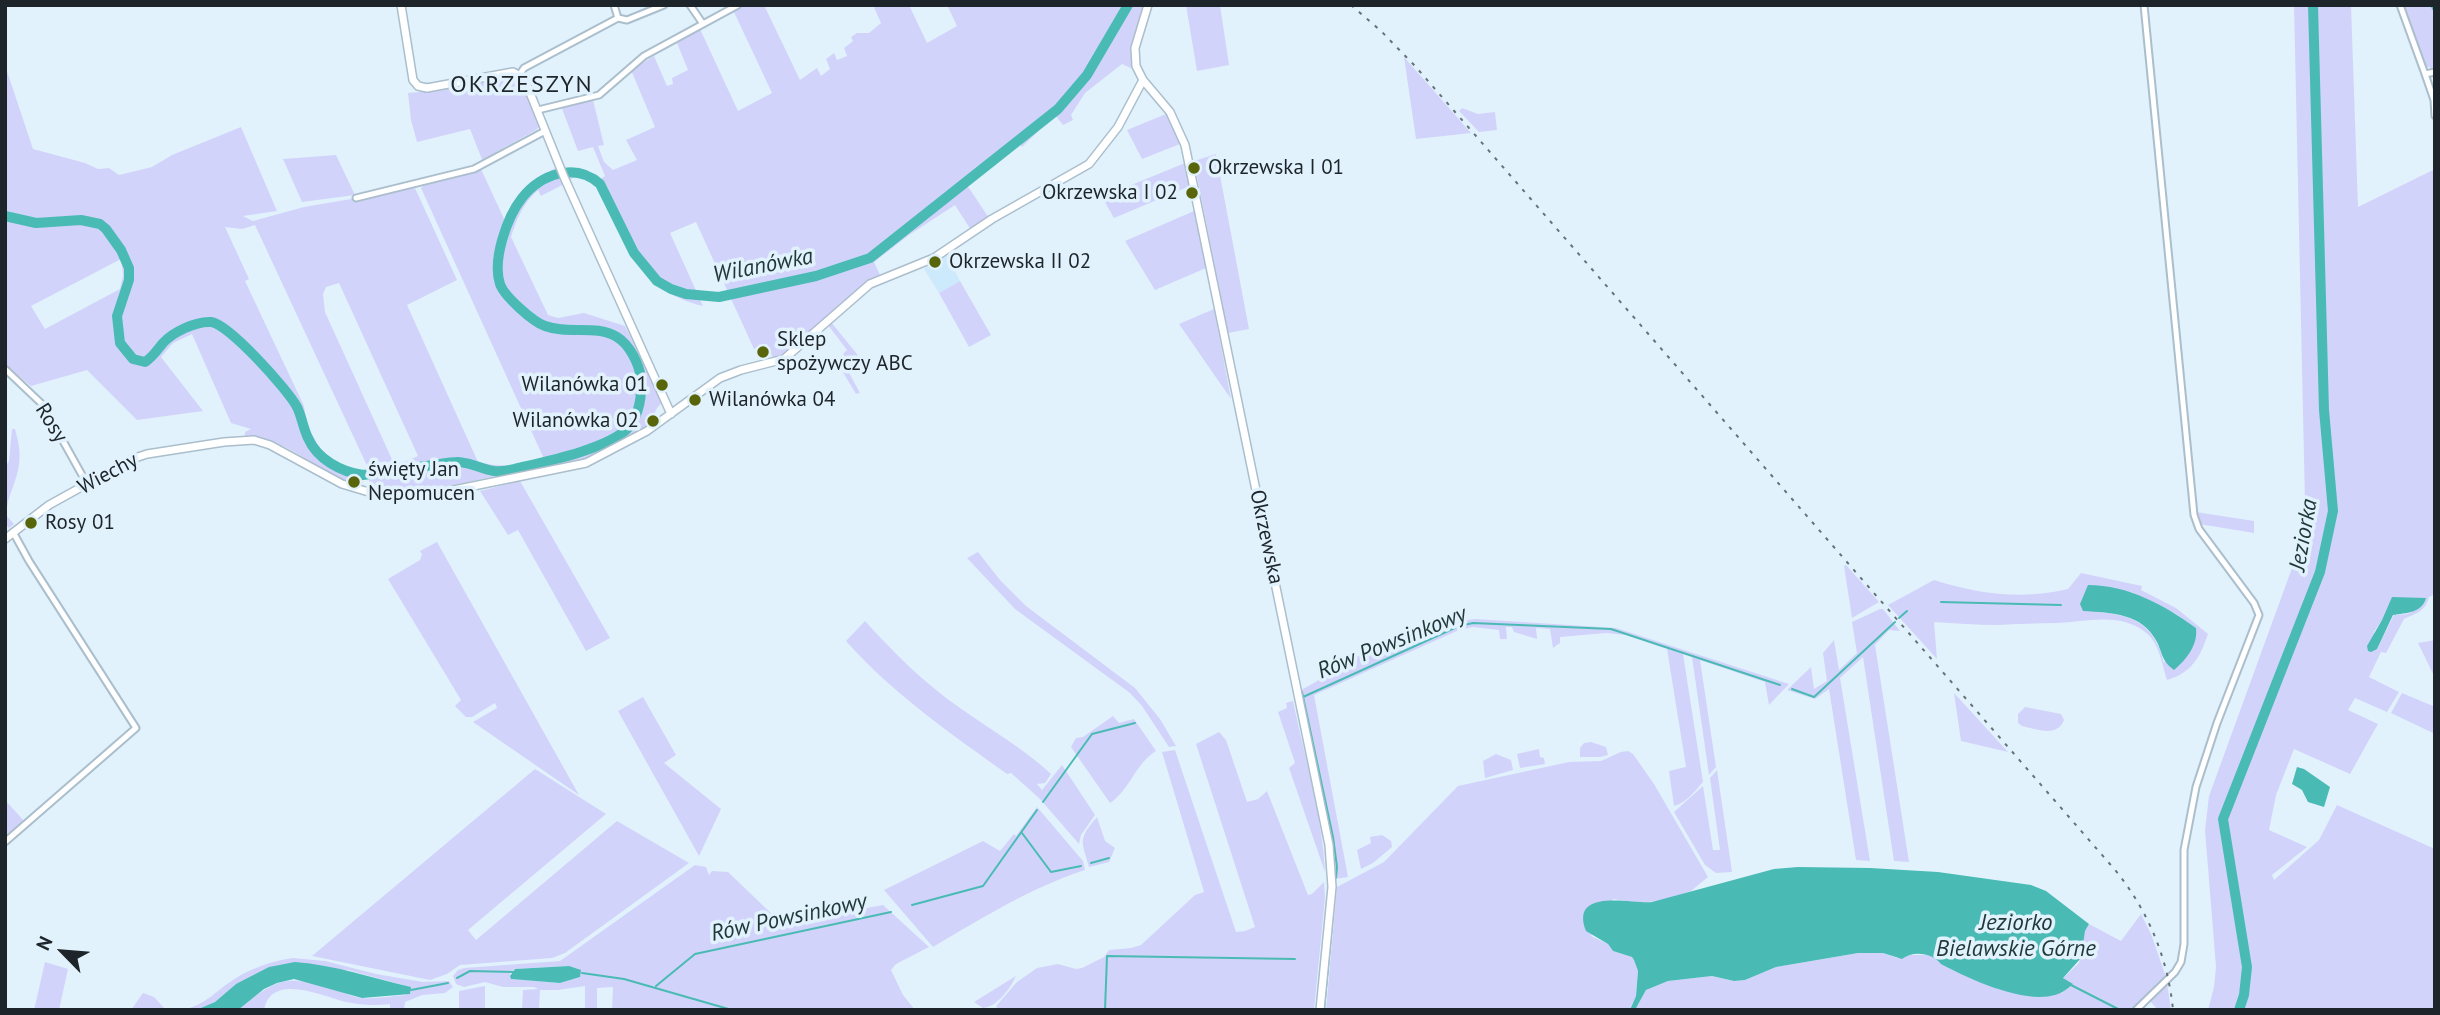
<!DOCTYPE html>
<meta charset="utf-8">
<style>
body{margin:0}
#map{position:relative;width:2440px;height:1015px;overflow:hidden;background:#e1f2fd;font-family:"PT Sans",sans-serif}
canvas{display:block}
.frame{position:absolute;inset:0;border:7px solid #1d252a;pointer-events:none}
.north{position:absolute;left:28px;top:917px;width:70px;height:70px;-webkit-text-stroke:5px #e1f2fd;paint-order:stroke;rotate:295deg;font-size:19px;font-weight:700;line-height:28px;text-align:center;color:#1d252a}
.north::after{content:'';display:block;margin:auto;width:24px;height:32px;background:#1d252a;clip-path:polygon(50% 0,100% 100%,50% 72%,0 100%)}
</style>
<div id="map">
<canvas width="2440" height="1015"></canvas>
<div class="frame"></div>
<div class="north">N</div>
</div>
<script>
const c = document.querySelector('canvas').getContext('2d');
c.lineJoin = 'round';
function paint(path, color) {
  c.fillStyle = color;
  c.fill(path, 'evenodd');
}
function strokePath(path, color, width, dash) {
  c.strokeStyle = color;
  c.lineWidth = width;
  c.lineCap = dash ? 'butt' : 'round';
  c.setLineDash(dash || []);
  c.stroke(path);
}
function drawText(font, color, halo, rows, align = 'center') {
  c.font = font + ' "PT Sans",sans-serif';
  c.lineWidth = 7;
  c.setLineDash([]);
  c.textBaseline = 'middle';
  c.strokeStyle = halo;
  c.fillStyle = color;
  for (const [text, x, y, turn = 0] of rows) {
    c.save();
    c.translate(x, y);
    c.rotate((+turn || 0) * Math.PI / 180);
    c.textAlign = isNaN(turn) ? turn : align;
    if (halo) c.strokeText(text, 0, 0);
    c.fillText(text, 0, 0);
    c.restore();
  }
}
paint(new Path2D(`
 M947,256L960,281L939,293L924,269Z`), '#cde9fc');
paint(new Path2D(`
 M744,5H764L800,80L817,68L821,76L830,69L826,59L834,53L837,60L847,56L844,48L853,41L851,37L857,33H869L881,23L873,5H909L927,43L957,26L947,5H1145L1130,48L1133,69L1122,64L1085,93L1071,115L1073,120L1063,125L1055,115L1022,147L1019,143L967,185L989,218L971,230L955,205L909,235L874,262L880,275L871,279L786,353L773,358L767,344L754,349L696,222L670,233L703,306C636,290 629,240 597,187C591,180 585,177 576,176L570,180L564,168C577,168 590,171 599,180L605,176L593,147L578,151L561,106L593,100L604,145L598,146L604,162L613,170L637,160L626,140L655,127L631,70L654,56L667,86L673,84L672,78L688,70L677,43L700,29L738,111L772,93L734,12Z
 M1186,5H1220L1229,65L1197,71Z
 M2294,5H2351L2358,207L2433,170L2435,176V594L2429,597C2425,612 2416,613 2404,619L2386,653L2381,652L2369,677L2399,692L2387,712L2355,698L2348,710L2378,724L2350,774L2294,749L2276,795L2269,830L2307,847L2272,875L2274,880L2319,840L2337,805L2435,849V1010H2208L2214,987L2216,967L2205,830L2209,796L2300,546L2305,503ZM2392,598L2406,599L2422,606L2407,614L2394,615L2377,649L2374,632L2382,620Z
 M2402,5H2435V69L2425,66Z
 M1404,57L1471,133L1416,139Z
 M5,65L33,149L85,163L98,169L109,168L119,175L152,167L172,155L241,127L277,211L243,216L253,221L304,207L415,188L457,280L407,305L478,462C502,468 522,466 544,459L421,188L425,184L481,169L505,221C518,192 526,181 556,168L564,184L541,196L538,190C523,204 517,218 511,237L548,315L558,318L584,313L625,326L651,375L662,403C655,408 655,414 651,421C648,426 640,431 635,435C597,463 546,468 501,475C470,481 442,489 411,491L409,489L388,493L369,489V470L255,225L242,229L225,227L249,279L245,281L304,406C308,439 328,468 363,470L362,487C327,479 302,450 267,440C260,438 252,437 245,436V432L251,429L231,423L192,334L173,343L161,357L203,411L137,420L87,370L31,386L5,365ZM121,259L123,275L120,289L45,329L31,306ZM339,283L418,456L395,466L325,312L323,294L326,287Z
 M512,77L521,82L534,108L532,110L539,127L536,130L496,152V155L483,162L470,129L417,142L411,120L408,93L432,91Z
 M1462,108L1478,114L1495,112L1497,130L1479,132L1459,111Z
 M1166,114L1175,128L1180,144L1142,159L1127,130Z
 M1216,154L1249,329L1228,333L1194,161Z
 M336,155L355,195L302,202L283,159Z
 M1185,163L1190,186L1114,218L1102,197Z
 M1194,211L1206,268L1155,290L1125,241Z
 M960,281L991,335L969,347L939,293Z
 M1214,309L1231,399L1179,324Z
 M831,322L861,359L847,369L860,393L856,394L838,364L846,358L843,354L847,350L828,325Z
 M12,429H15C18,440 21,452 19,464C17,482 7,496 6,515L14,524L9,528L5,523V467L9,461Z
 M520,481L610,638L586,651L518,530L508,535L480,491Z
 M2196,512L2254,521V533L2199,524Z
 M437,542L579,795L473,722L497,708L495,703L472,717H466L455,706L461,700L388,579L420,560L422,554L420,551Z
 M978,552L1000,580L1026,606L1135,688L1160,719L1176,746L1169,747L1142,706L1130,693L1015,609L967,558Z
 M1846,565L1879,602L1852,618L1844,566Z
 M2081,573L2142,586L2141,590L2176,608L2208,634C2200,657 2192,673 2167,680C2162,664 2159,642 2145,632C2119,612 2086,622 2057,623C2037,623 2017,624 1998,625C1976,625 1955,623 1934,622L1937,659L1888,605L1934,580C1977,594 2024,600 2068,589ZM2131,592L2176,614L2196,628L2164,663C2152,615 2125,615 2083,610Z
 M1880,609H1883L1900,631L1889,630L1875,645L1909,862L1894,861L1863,657L1840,678L1870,861L1856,860L1829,689L1815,699L1787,690L1811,667L1814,689L1827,681L1823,653L1834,640L1839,670L1857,653L1852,622Z
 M1475,619L1616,628L1789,684L1769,705L1765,682L1700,660L1716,767L1709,775L1692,657L1683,654L1703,782C1695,791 1686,803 1674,806L1669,771L1686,767L1667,649L1626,635L1606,633L1560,637V643L1553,648L1550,629L1536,628L1537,639L1514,632L1512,627H1506L1507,639H1500L1499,630L1473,627L1459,630L1314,695L1348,877L1334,879L1330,837L1299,691C1316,683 1330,672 1346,663C1383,641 1432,624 1475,619Z
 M865,621C894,653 924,683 960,708C991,730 1023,748 1051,774L1045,783L1037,784L1042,790L1062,765L1095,815L1081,835L1079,844L1040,799L1011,773L1007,774C950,733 893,694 846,641Z
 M2435,640V678L2418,643Z
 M1954,693L2008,752L1961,741Z
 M2402,693L2433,706L2435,703V734L2391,713Z
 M643,697L676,755L664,763L721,809L699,856L618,711Z
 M1293,701C1304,754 1323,819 1325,872L1289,768L1295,763L1278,712L1287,708L1286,703Z
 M2025,707L2061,714L2064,720C2057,738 2036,729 2022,726L2018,723V714Z
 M1113,716L1119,723L1134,719L1156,751C1135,764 1130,790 1110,803L1071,747L1076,738L1083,737Z
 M1219,732L1226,740L1247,802L1258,799L1267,791L1308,895L1312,894L1324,882L1325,898L1314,1010H996L997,1005L1017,982L1037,968L1058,964L1076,969L1082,968L1104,957L1109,950L1131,948L1141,945L1195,895L1204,892L1162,752L1175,750L1236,932L1245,931L1255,927L1196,744Z
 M1591,742L1606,747L1608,755L1600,757H1580V748L1584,743Z
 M1539,749L1540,757L1544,758L1545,764L1520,768L1517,754Z
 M1628,751L1633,754L1654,784L1708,877L1691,891L1665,900L1640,903L1613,899L1591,936L1608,944L1613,951L1632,957L1634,960L1638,971L1636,996L1630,1010H1326L1337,887L1384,862L1458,786L1569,762L1601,761L1621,752Z
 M1496,754L1511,760L1513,770L1485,778L1483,761Z
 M535,769L606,814L468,930L476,940L617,821L689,863L565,953L552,958L460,965L447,974L430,980L312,956Z
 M1717,770L1732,872L1716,873L1705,865L1674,812L1703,786L1713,850H1720L1710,778Z
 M5,800L25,822L5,840Z
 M1037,807L1083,861L1085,870C1032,887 982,918 933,947L884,890L983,841L1000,851L1014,834L1016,836Z
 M1097,817L1105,841L1115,848L1109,862L1089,867C1082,841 1077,840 1097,817Z
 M1382,835L1391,841L1392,847L1373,863L1361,869L1357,850L1371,843L1370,837Z
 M695,865L706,867L709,875L712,871L728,872L776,918L801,913L806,919L883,905L929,947L896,964L891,970L903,995L915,1010H612L613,987L597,988V1010H585V986L558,990H540L539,1010H522L523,990L538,989L534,987H503L485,982L464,987L456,984L453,976L458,970L464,968L560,961ZM569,966L580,977L560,983L511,979L510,973L515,969Z
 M2141,914L2151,934L2166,977L2131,1010H1635L1646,990L1668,981L1712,976L1734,981L1745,980L1776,967L1858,953H1883L1897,958L1909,955H1929L1972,979L2062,993L2072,984L2063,978L2079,963L2085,931L2089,924L2121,941Z
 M293,958L325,961L376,974L423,982L449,981L453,987L445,993L422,995L405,1002L404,1010H390V1004C374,1006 361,1005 346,1002C322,996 271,972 264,1010H238C275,980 284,974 331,988C341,991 352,997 362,998C376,999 392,996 406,995L410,987L348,970L236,984L215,1002L196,1010H184C210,1002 215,991 236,978C254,967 273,961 293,958Z
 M45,962L68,969L59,1010H34Z
 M1016,976C1010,989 997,1007 983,1008L974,1002Z
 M2167,983L2171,1010H2158L2149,1000Z
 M485,986V1010H459V991Z
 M143,993L154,997L166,1010H131Z`), '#d2d3fa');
paint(new Path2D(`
 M2088,585C2128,585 2164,605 2196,628C2198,645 2187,659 2174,670C2162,661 2163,655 2157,642C2142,613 2112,613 2083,611L2080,604Z
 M2392,597L2426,598C2422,613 2406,613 2393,615L2377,649L2371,652L2368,651L2367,646L2382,620Z
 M2297,767L2304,769L2330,787L2324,807L2308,802L2302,790L2292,784Z
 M1798,867L1870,868L1938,872L2031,885L2046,891L2089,924L2085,931L2081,958L2063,978L2073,984C2068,988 2063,993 2055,995C2023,1004 1969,979 1941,964C1933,953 1913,950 1902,959L1883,953H1858L1776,967L1745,980L1734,981L1712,976L1668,981L1646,990L1635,1010H1630L1636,996L1638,971L1634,960L1632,957L1613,951L1608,944L1586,931C1569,887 1632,904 1652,902L1774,869Z
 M295,962C335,965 372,978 411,987L410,994L362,998L294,979L277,983L264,989L238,1010H196L215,1002L236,984L269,967Z
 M569,966L581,970L580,977L560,983L511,979L510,976L515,969Z`), '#49bbb4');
strokePath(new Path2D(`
 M2431,5L2435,12
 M1941,602L2061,605
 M1899,618L1907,611
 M1792,689L1814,697L1895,622
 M1302,692L1333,837L1337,867L1336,878
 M1303,697L1459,626L1473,623L1611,629L1780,685
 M1043,802L1092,734L1135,723
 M1022,833L1051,872L1081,866
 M1091,863L1109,858
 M912,905L983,886L1037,810
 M582,973L624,979L732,1010
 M457,978L470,971L514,972
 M2071,985L2120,1010
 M656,986L695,954L891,912
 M411,990L448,983
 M1105,1010L1107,956L1295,959
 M1324,1010L1333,913`), '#49bbb4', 2);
strokePath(new Path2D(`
 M5,216L36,223L81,220L100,224L106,229L121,250L129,268V280L117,316L120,343L133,359L145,362C153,357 157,350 163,343C173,332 196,321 211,322C228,323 289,391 297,407C302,417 303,428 308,438C317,459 341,472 363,475C384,472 405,469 426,466C436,465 448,462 458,462C483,464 485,476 514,469C544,462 608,449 628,428C640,414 642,395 641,378C639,364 630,345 617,337C595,324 569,335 545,326C533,322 504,296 500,284C492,260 507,217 522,198C541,174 575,162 600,184L634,253L657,281L671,289L686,294L719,297L816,276L870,258L1058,109L1087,75L1128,5
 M2239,1010L2244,995L2247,967L2223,819L2320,572L2333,511L2324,410L2313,5`), '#49bbb4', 10);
const street = new Path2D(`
 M614,5L618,18
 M690,5L703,24
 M2400,5L2425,74L2435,72
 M520,74L524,68L618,18L627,20L664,5
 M2425,74L2434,100L2435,116
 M538,110L599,95L644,56L738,5
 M356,198L474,169L545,131
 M5,369L43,405L87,484
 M5,842L136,728L29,561L13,532
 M2136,1010L2175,972L2181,962L2184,944V850L2196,787L2217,723L2259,615L2254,603L2199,529L2194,515L2144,5`);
const secondary = new Path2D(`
 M401,5L413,80L418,86L427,88L513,72L524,78L564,177L671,414
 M1148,5L1135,48L1136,66L1143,80L1170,112L1185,145L1329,845L1332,887L1320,1010
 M5,539L49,505L132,459L147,454L224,442L254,440L270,445L342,484L382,496L444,492L586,463L647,431L720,378L741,370L784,359L870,284L934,258L992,219L1089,164L1118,127L1143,80`);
strokePath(street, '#aabecc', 9);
strokePath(secondary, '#aabecc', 10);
strokePath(street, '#fff', 5);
strokePath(secondary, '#fff', 7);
strokePath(new Path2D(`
 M1351,5L1381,31L1415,66L2116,871C2148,911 2168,958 2173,1010`), '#667279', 2, [3.5, 7]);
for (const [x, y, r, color] of [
 [1194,168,7,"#58650a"],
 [1192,193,7,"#58650a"],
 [935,262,7,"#58650a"],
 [763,352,7,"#58650a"],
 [662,385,7,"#58650a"],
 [695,400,7,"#58650a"],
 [653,421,7,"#58650a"],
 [354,482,7,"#58650a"],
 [31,523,7,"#58650a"]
]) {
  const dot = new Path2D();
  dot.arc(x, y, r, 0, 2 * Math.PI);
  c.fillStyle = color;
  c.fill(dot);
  strokePath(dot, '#e1f2fd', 2.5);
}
drawText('21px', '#1d252a', '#e1f2fd', [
 ["Okrzewska I 01",1208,168],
 ["Okrzewska I 02",1178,193,"right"],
 ["Okrzewska II 02",949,262],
 ["Sklep",777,340],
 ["spożywczy ABC",777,364],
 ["Wilanówka 01",648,385,"right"],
 ["Wilanówka 04",709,400],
 ["Wilanówka 02",639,421,"right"],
 ["święty Jan",368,470],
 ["Nepomucen",368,494],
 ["Rosy 01",45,523]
], 'left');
drawText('21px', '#1d252a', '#e1f2fd', [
 ["Rosy",51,423,58],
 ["Wiechy",108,474,-28],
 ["Okrzewska",1266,537,78]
]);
drawText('italic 23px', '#1f3837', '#e1f2fd', [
 ["Wilanówka",763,266,-11],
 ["Jeziorka",2304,535,-80],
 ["Rów Powsinkowy",1392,643,-22],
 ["Rów Powsinkowy",789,918,-12],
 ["Jeziorko",2016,923],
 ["Bielawskie Górne",2016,949]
]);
c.letterSpacing = '2px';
drawText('24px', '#1d252a', '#e1f2fd', [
 ["OKRZESZYN",522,85]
]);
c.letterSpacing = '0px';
</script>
